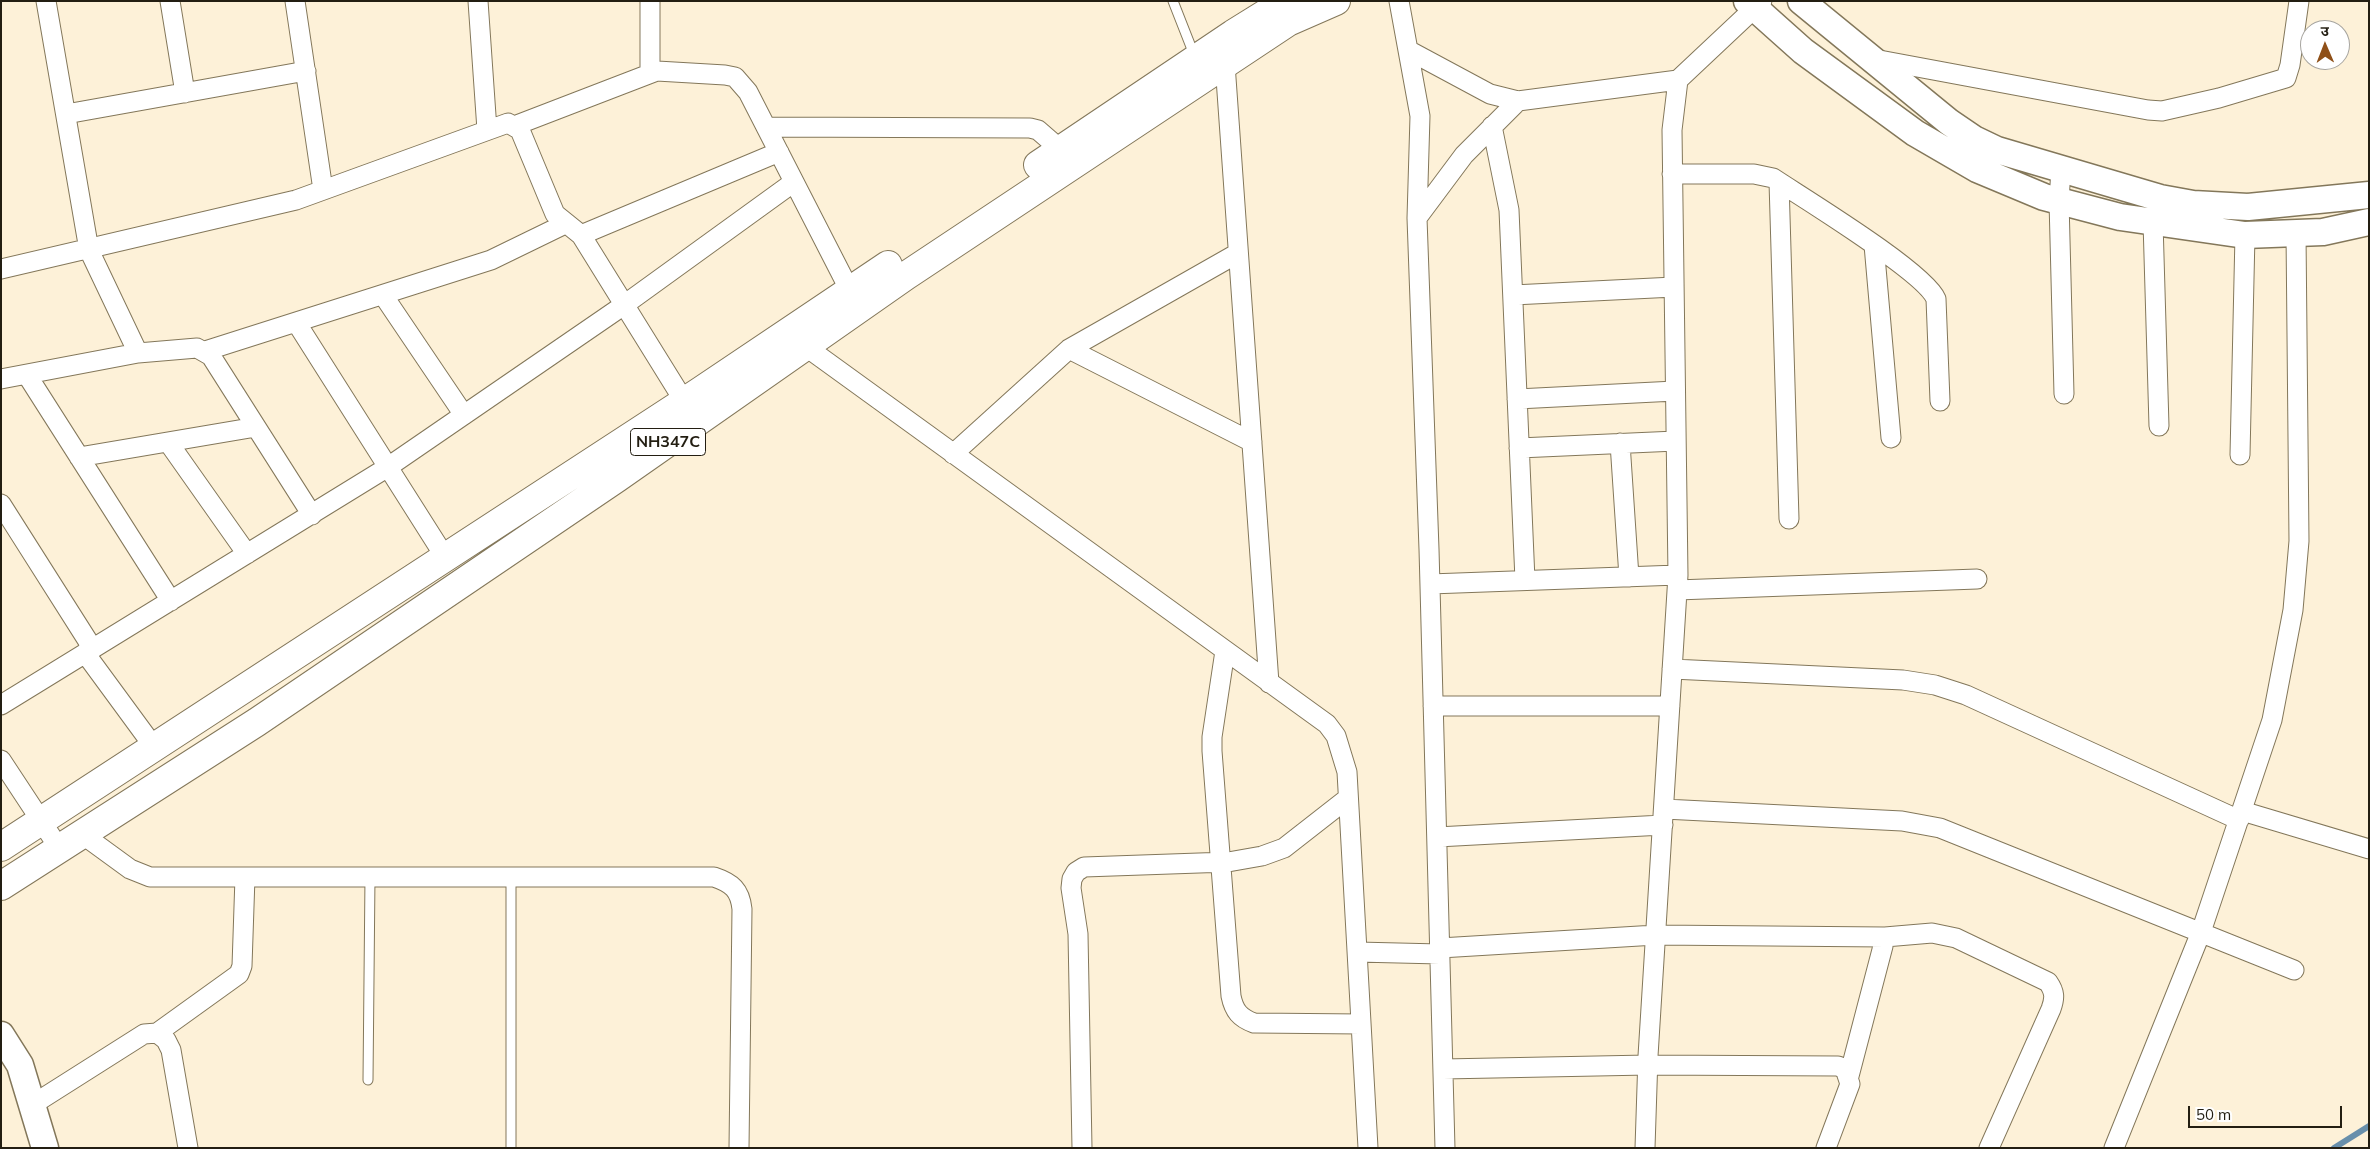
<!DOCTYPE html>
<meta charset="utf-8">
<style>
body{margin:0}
#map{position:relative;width:2370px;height:1149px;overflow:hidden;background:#fdf1d8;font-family:Mulish,"Noto Sans Devanagari",sans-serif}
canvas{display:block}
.frame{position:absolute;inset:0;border:2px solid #231e12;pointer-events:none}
.north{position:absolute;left:2300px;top:20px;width:50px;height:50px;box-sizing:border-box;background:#fff;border:1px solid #a7a5a0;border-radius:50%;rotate:359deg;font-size:14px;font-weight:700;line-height:20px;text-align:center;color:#231e12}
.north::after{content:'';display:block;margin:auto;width:18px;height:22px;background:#8f5018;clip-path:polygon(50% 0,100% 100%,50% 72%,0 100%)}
.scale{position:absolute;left:2188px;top:1106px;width:154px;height:22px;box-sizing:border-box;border:2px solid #231e12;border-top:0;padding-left:6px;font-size:15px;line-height:18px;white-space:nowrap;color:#231e12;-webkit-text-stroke:4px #fff;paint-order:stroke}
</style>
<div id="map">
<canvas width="2370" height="1149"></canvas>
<div class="frame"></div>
<div class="north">उ</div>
<div class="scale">50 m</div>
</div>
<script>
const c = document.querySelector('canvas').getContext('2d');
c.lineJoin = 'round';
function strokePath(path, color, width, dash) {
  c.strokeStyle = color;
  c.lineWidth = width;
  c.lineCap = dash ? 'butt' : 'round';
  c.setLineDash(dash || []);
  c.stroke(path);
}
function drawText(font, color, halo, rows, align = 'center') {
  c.font = font + ' Mulish,sans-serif';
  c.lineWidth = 4.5;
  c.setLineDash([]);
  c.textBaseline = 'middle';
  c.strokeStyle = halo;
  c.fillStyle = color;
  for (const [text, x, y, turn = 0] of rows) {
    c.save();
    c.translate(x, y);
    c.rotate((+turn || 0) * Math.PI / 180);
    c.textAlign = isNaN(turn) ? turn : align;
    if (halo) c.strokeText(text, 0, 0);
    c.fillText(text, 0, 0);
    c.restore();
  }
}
strokePath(new Path2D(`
 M2334,1148L2369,1126`), '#688fab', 6);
const lane = new Path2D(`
 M1173,1L1195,57
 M368,1080L370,877
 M511,1147V877`);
const street = new Path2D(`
 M46,1L89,250L138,353
 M170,1L185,93
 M295,1L323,190
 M478,1L487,130
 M1399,1L1420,116L1417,218L1429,549L1445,1148
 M1408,50L1490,94L1518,101L1678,80
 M1874,59L2148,110L2162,111L2219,98L2286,78L2290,65L2299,1
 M1225,64L1269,683
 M650,73V1
 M66,114L306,71
 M514,126L657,71L725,75L735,77L748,92L850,291
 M1492,126L1509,210L1525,580
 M766,127L1030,128L1038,130L1061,150
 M2061,169L2059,201L2064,394
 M1672,174H1754L1773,178C1803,198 1925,272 1936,299L1940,401
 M1779,182L1789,519
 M1417,218L1464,155L1518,101
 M2153,222L2159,426
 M581,235L779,152
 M1874,245L1891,438
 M1,269L296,200L508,123L520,130L555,214L581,235L684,401
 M383,295L464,415
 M1513,295L1674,287
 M296,322L445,557
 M805,346L1327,724L1336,736L1347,772L1368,1148
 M1069,349L1252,442
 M205,351L491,260L565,224
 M27,375L171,601
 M1,379L138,353L197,348L211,356L312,515
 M1517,399L1675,391
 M168,442L247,554
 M1620,443L1629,577
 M1519,448L1676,441
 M953,454L1069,349L1238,253
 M2240,455L2245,235
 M79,457L256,427
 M1,504L93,649
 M1430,584L1678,575
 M1677,590L1977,579
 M1225,651L1212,737V751L1231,996C1234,1011 1240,1018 1254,1023L1361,1024
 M85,653L154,747
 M1672,669L1903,680L1935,685L1966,695L2239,820
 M1,705L388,467L624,305L794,182
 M1433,706H1670
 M1,760L59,848
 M1664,809L1902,821L1940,828L2294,970
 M2242,811L2369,849
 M82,834L130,869L150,877H714C732,883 740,890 742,909L739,1148
 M1437,837L1663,825
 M1440,948L1656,935L1885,937L1932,933L1956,938L2048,982C2055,992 2055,998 2051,1009L1989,1148
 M1357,952L1440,954
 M157,1033L239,974L242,966L245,877
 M1443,1069L1648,1065L1838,1066L1845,1069L1850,1084L1826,1148
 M1849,1076L1883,946
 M32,1105L144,1034L157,1033L166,1040L171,1050L188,1148
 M1082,1148L1078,934L1071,888L1072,879L1076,872L1084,867L1228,862L1262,856L1284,848L1348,798
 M1645,1148L1648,1056L1678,575L1672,130L1678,80L1762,1
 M2114,1148L2201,932L2272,720L2293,610L2299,541L2296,233`);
const secondary = new Path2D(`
 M1747,1L1803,51L1915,133L1977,169L2044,197L2120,217L2245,235L2323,232L2369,222
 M1801,1L1949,122L1974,139L1997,150L2160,198L2193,204L2248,207L2369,195
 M1,1035L20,1065L45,1148`);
const highway = new Path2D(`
 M1038,165L1233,34L1286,1
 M1,847L699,392L888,265
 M1,886L257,722L617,478L907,275L1288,22L1336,1`);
strokePath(lane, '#83775a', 11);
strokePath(street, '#83775a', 21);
strokePath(secondary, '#83775a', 29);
strokePath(highway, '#83775a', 30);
strokePath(lane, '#fff', 9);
strokePath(street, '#fff', 19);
strokePath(secondary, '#fff', 26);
strokePath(highway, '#fff', 28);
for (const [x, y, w] of [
 [668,442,75]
]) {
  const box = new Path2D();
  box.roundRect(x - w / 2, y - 13.5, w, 27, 4);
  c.fillStyle = '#fff';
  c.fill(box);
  strokePath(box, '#231e12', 1);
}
drawText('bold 16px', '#231e12', null, [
 ["NH347C",668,442]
]);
</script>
